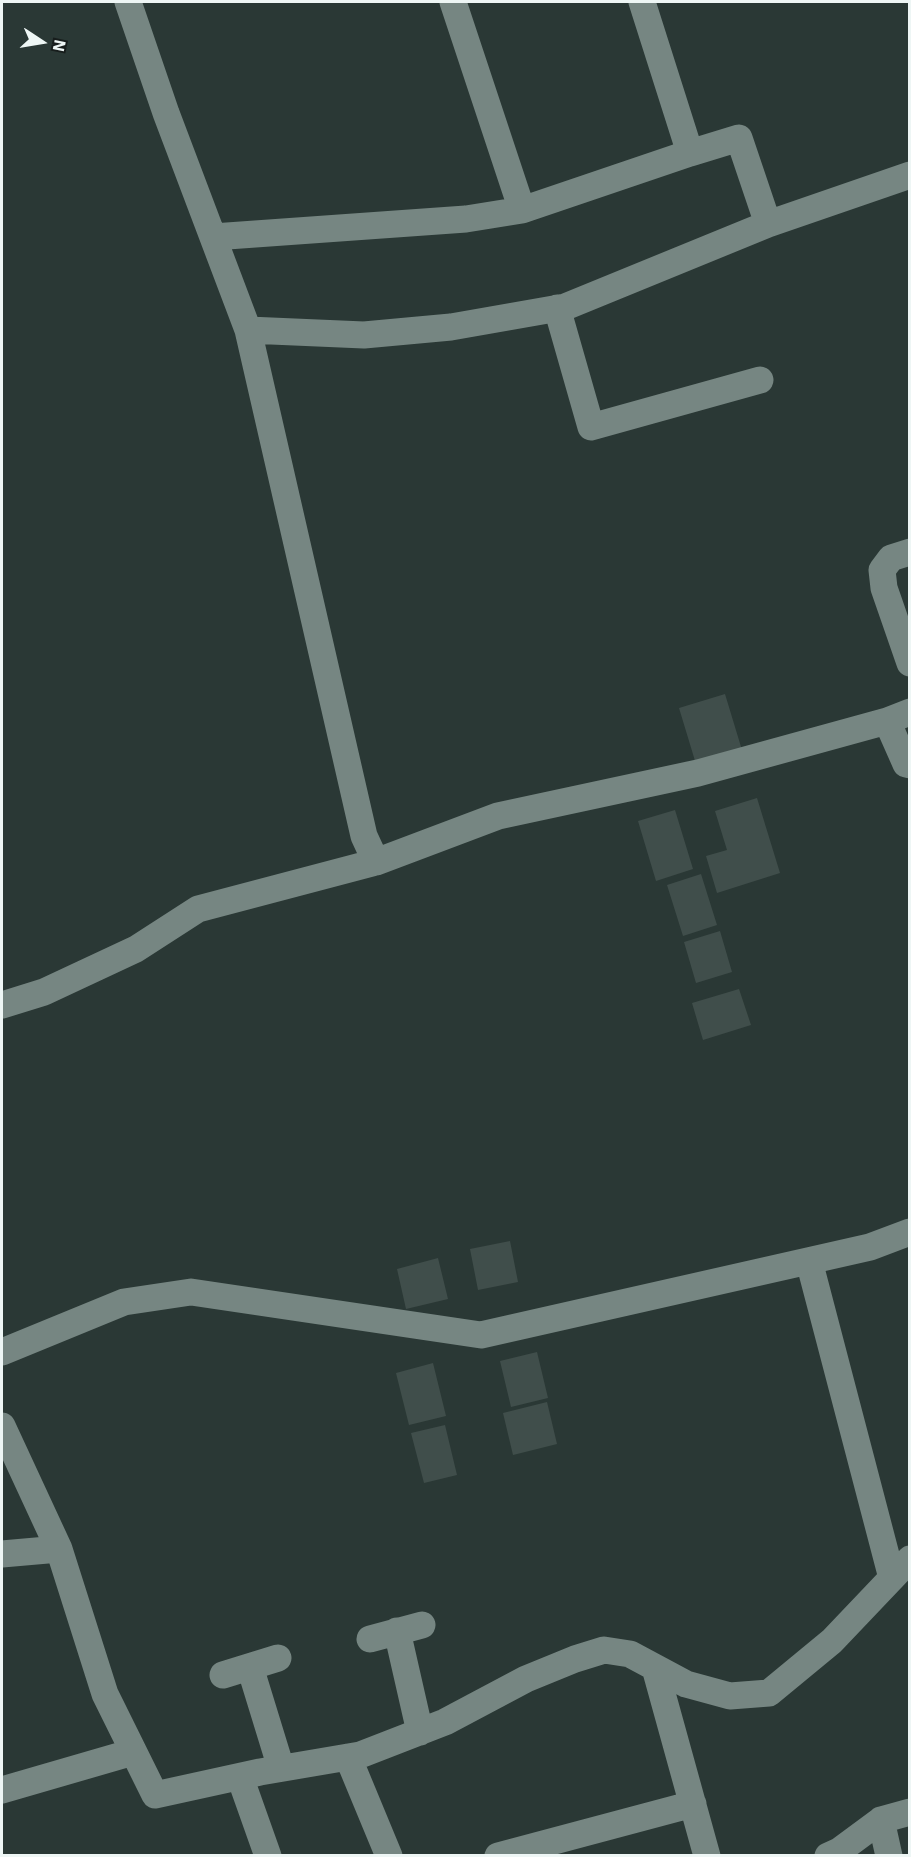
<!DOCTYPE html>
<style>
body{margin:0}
#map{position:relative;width:911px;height:1857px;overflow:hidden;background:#2a3835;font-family:"IBM Plex Sans",sans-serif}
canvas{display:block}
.frame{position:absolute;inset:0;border:3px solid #eef6f5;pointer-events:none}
.north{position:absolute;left:12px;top:12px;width:60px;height:60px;-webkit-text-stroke:4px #171d1c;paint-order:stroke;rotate:102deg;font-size:16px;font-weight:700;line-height:24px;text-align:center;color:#eef6f5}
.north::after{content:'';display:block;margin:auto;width:21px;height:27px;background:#eef6f5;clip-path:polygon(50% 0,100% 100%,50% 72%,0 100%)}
</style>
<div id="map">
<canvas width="911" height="1857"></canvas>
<div class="frame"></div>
<div class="north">N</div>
</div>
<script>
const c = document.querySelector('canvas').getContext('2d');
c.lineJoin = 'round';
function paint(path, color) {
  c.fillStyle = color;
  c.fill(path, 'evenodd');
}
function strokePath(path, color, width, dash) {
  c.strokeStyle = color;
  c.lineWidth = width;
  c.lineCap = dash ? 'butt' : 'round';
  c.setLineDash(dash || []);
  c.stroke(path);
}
paint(new Path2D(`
 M725,694L745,760L699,774L679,708Z
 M757,798L780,873L717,893L706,856L727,850L715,811Z
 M675,810L693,869L656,881L638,821Z
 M701,874L717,925L683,936L667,885Z
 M720,931L732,972L696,983L684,942Z
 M739,989L751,1025L703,1040L692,1003Z
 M510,1241L518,1282L478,1290L470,1249Z
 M438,1258L448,1299L406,1309L397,1269Z
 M537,1352L548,1398L511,1407L500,1361Z
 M433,1363L446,1416L409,1425L396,1373Z
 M547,1402L557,1444L513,1455L503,1413Z
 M445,1425L457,1475L424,1483L411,1433Z`), '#404e4b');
strokePath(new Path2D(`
 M128,2L166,113L248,330L364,836L376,862
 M453,2L522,210
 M642,2L690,153L739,138L768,224
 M213,237L466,219L522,210L690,153
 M557,308L591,427L760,380
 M248,330L364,335L451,327L565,307L768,224L910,175
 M910,552L891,558L882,570L884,588L910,663
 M887,721L906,764L910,765
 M2,1005L44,992L136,949L198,909L376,862L498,816L698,773L887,721L910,712
 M809,1261L892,1578
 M2,1352L124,1302L191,1292L481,1335L870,1247L910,1232
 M2,1426L59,1549
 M2,1554L59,1549L105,1694L155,1795L260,1772L360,1755L445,1722L526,1679L575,1659L604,1650L630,1654L686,1684L730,1696L769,1693L832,1641L910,1559
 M397,1631L420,1732
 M370,1639L422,1625
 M250,1667L281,1768
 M655,1668L707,1856
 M223,1675L278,1658
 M348,1757L389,1856
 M240,1777L268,1856
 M2,1790L133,1752
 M881,1820L889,1856
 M498,1856L693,1804
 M828,1856L839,1851L881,1820L910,1812`), '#768682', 27);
</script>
